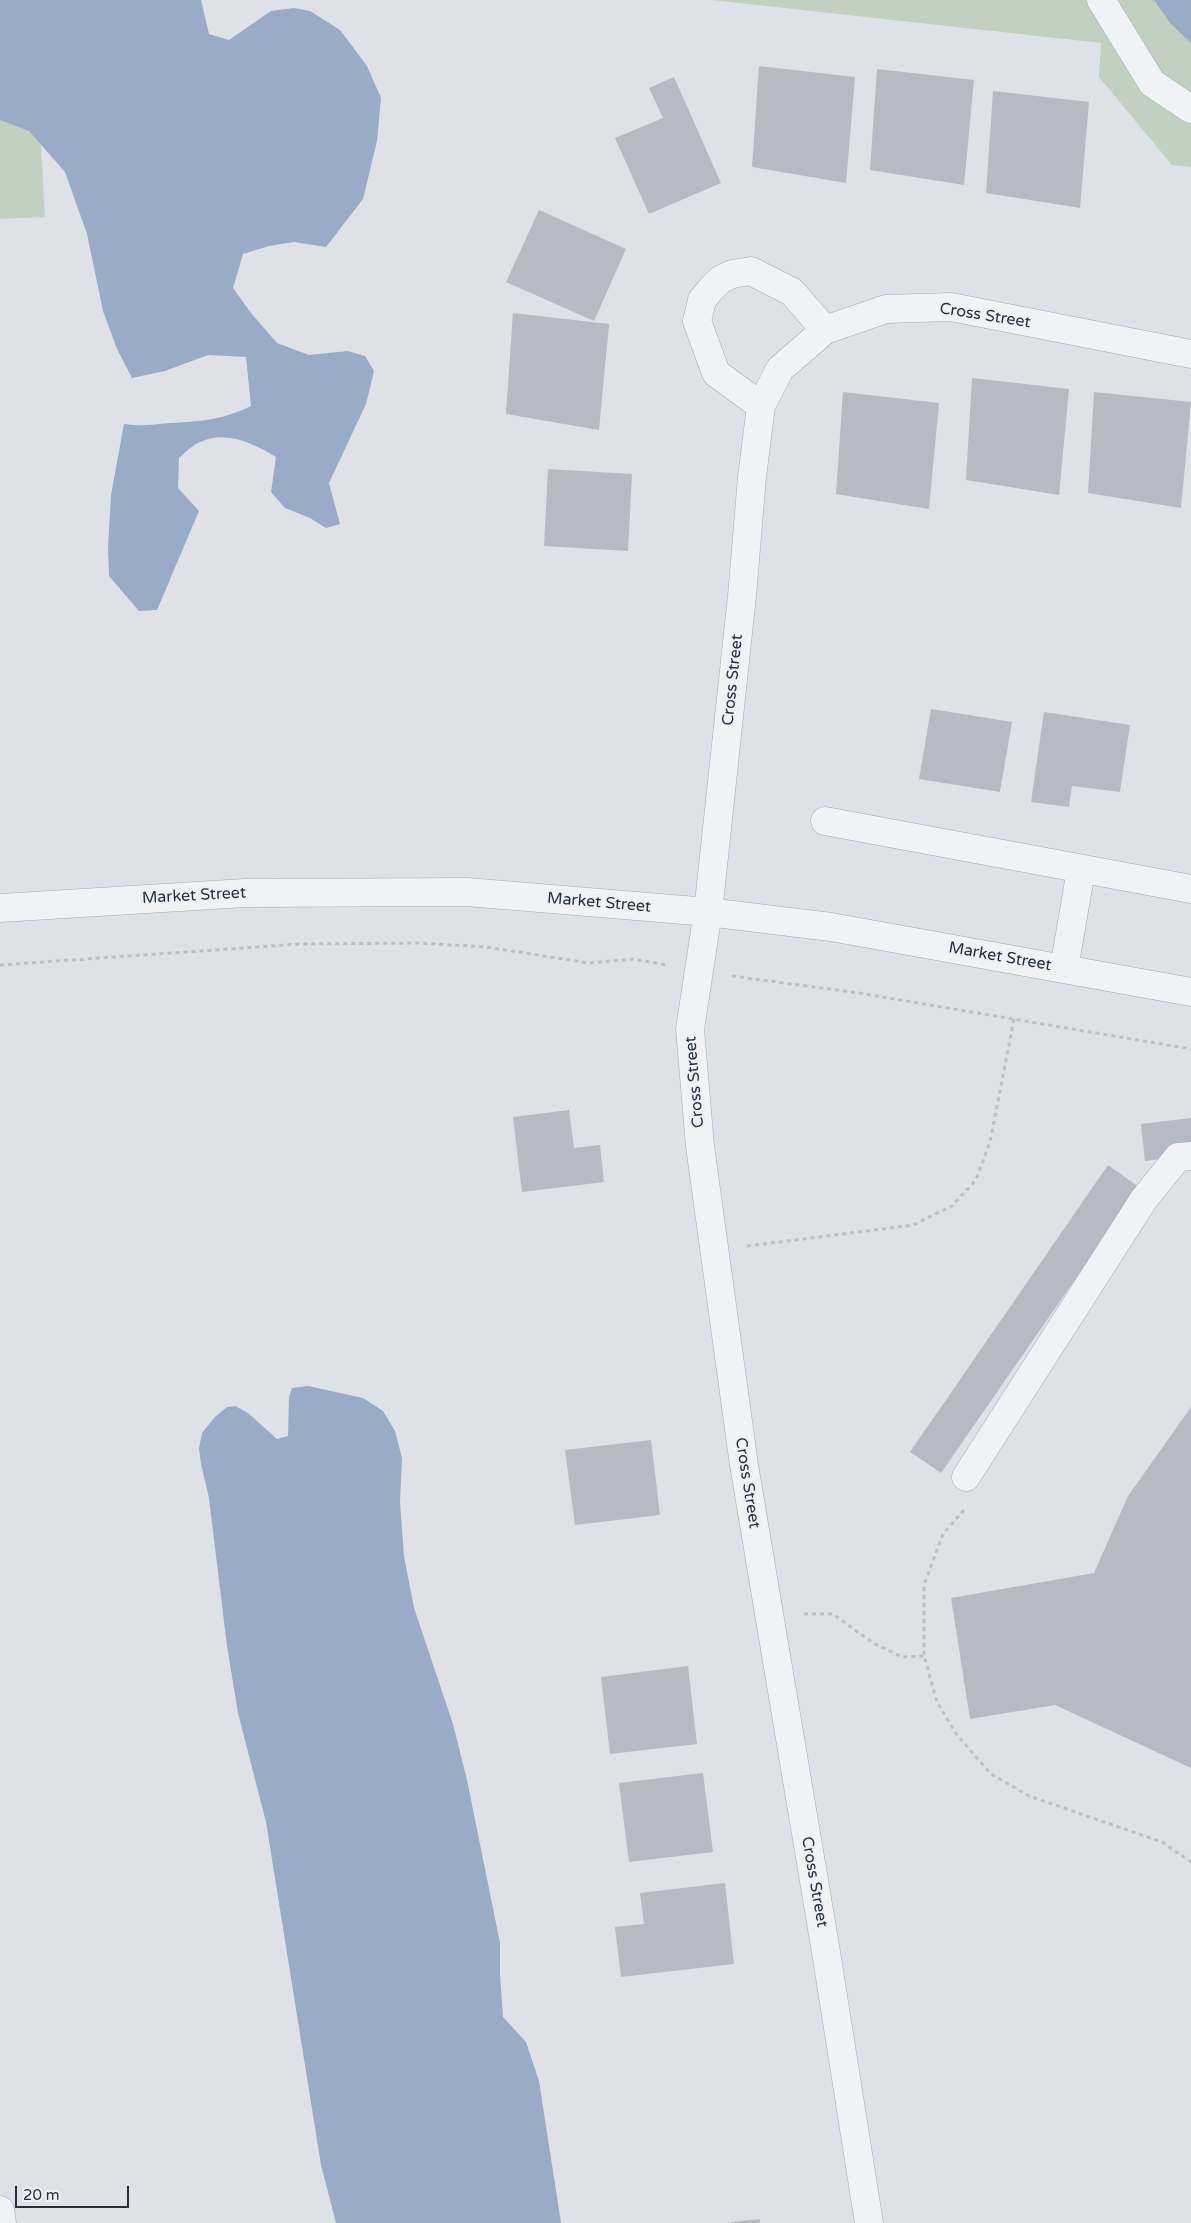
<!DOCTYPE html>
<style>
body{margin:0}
#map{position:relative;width:1191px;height:2223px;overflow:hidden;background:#dee1e7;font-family:"Varela Round",sans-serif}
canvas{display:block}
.scale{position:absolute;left:15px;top:2186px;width:114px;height:22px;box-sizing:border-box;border:2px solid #272e3e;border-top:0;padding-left:6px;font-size:15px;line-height:18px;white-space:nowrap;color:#272e3e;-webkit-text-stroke:4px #edf0f5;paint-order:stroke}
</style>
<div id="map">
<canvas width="1191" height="2223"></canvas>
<div class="scale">20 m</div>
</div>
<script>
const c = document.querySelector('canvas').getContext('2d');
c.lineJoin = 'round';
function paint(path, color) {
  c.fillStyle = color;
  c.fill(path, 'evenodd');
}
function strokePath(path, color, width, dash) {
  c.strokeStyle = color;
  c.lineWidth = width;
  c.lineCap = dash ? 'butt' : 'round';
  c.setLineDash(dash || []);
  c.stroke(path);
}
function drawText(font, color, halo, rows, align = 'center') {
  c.font = font + ' "Varela Round",sans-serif';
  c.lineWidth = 4.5;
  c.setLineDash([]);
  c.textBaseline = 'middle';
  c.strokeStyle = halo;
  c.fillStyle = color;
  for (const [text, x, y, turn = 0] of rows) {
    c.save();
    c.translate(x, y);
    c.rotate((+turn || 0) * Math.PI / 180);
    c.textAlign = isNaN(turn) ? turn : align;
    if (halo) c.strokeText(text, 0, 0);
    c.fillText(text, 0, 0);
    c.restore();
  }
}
paint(new Path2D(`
 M0,0L33,3L45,217L0,219Z
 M712,0H1191V167L1172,165L1099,77L1101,43Z`), '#c2d1bf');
paint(new Path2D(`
 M0,0H201L209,34L229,40L271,11L294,8L310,11L340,30L367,66L381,98L377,141L363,199L326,247L294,242L269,246L243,254L233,288L251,313L277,343L309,355L348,351L365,356L374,371L366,404L329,483L340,524L326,528L310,518L285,508L271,492L276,457C253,443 225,429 198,443C191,446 185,453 179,458L178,488L199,511L157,610L139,611L109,576L108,547L111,495L124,424C145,427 151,424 171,423C203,421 222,420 251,406L246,357L208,355L165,371L132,378L117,349L103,311L87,234L65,172L29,131L0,120Z
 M1154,0H1191V43L1170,23Z
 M308,1386L363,1398L383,1411L395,1431L402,1458L400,1502L404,1556L414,1608L453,1724L467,1780L500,1943V1974L503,2017L526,2042L539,2081L561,2223H336L321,2165L266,1822L238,1713L227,1646L209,1498L201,1464L199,1448L202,1433L215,1417L227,1407L235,1406L248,1413L277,1439L288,1436L289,1397L292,1388Z`), '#99abc7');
paint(new Path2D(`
 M759,66L855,77L846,183L752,167Z
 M877,69L974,80L964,185L870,170Z
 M674,77L721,183L649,214L615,138L663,118L649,88Z
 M993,91L1089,102L1080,208L986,193Z
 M539,210L626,249L594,321L506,282Z
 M513,313L609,324L599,430L506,414Z
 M972,378L1069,389L1059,495L966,480Z
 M843,392L939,403L929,509L836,494Z
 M1094,392L1191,402L1181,508L1088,493Z
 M548,469L632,474L628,551L544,546Z
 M931,709L1012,722L1000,792L919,779Z
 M1044,712L1130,725L1120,792L1072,786L1069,807L1031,802Z
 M569,1110L574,1148L600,1145L604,1182L522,1192L513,1117Z
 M1191,1118V1155L1145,1161L1141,1124Z
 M1108,1165L1139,1187L941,1473L910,1452Z
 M1191,1407V1768L1055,1705L970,1719L951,1598L1094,1573L1128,1496Z
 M651,1440L660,1515L575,1525L565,1450Z
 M688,1666L697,1744L610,1754L601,1677Z
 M703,1773L713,1852L629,1862L619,1783Z
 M725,1883L734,1964L621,1977L615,1927L644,1924L640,1893Z
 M760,2219V2223H731V2222Z`), '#b5bac4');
const minor = new Path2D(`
 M1101,0L1152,83L1191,109
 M761,406L716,373L697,321L702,300L711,289L720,280L732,274L751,271L792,292L825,330
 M825,821L1191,889
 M0,908L245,893L467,892L708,912L831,927L1191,992
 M1064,969L1081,870
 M966,1477L1144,1199L1178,1157L1191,1156
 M0,2210L2,2223
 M869,2223L826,1952L744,1465L700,1146L690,1029L708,912L742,596L752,477L761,406L780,369L825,330L886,309L951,307L1191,354`);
strokePath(minor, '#a3a8b1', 29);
strokePath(new Path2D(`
 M0,965L300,944L420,943L486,947L589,963L633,959L667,965
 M732,976L859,993L1191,1049
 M747,1246L913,1225L952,1206L976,1180L990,1142L1014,1019
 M964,1510L943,1534L924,1585V1656L937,1702L957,1735L991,1774L1029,1796L1162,1842L1191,1862
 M804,1614H833L873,1643L902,1657L924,1656`), '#bcbfc6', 3, [4, 4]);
strokePath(minor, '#f1f2f6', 28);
drawText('16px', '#272e3e', '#edf0f5', [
 ["Cross Street",985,316,9],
 ["Cross Street",733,680,-84],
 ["Market Street",194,896,-3],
 ["Market Street",599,903,5],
 ["Market Street",1000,957,10],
 ["Cross Street",695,1082,-95],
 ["Cross Street",747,1483,81],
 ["Cross Street",814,1882,80]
]);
</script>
